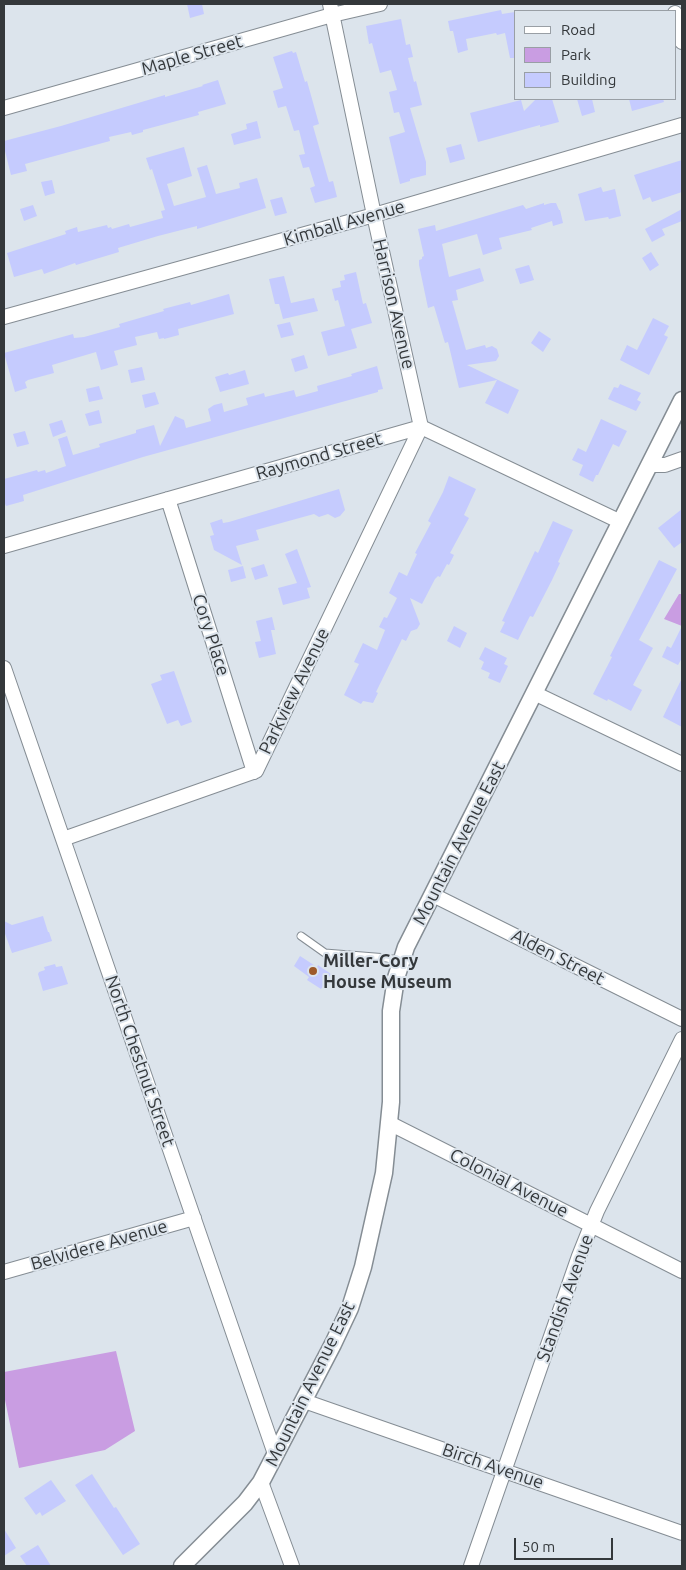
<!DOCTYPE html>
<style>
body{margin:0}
#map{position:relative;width:686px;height:1570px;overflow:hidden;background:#dce4ec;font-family:Ubuntu,sans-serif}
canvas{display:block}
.frame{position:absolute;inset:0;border:5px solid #34383b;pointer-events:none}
.legend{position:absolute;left:514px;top:10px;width:162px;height:90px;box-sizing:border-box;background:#dce4ec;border:1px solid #999fa5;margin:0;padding:6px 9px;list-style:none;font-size:15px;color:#34383b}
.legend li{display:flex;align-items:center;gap:10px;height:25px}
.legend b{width:25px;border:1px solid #999fa5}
.scale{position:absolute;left:514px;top:1538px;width:99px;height:22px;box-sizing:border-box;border:2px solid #34383b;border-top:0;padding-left:6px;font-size:15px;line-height:18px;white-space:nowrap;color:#34383b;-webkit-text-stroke:4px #dce4ec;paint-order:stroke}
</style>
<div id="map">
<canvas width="686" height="1570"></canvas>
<div class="frame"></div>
<ul class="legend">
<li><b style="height:6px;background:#fff"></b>Road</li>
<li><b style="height:14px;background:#c99de2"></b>Park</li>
<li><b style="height:14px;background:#c5cbfe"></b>Building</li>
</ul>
<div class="scale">50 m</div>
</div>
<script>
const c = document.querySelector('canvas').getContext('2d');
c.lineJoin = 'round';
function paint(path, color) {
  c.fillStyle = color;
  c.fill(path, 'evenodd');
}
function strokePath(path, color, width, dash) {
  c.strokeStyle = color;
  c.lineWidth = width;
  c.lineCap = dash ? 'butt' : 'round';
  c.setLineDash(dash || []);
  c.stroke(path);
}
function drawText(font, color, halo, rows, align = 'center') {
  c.font = font + ' Ubuntu,sans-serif';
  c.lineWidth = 4;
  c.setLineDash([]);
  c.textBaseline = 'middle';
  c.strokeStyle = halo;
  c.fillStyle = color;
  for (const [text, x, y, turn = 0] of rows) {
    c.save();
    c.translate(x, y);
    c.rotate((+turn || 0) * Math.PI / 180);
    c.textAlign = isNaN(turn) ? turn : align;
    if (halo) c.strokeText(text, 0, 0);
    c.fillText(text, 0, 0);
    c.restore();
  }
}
paint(new Path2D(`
 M679,594H682V626L664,619Z
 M116,1351L135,1431L105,1450L19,1468L4,1395V1372Z`), '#c99de2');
paint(new Path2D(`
 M187,4H202L204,14L190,18Z
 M501,10L502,14L515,12V58H510L505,33L497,35L496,33L466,39L468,50L458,53L453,31H450L448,21Z
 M401,19L406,45L410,44L413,57L408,58L414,82L416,81L422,105L410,108L426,162V175L410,179V181L400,184L389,137L405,132L399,112L394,113L389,92L397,90L391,70L380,73L372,43L369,44L366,26Z
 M292,51L293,53L296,52L305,82L307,81L319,124L313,126L329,182L333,181L337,197L315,203L310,188L315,186L309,167L303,168L299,155L305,154L299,130L294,131L286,106L278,108L273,91L283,88L273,57Z
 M218,80L226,104L198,112L199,115L143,130V132L132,135L131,132L109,137L110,141L25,164L27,171L11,175L4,147V141L61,126L165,95V97L203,86L202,85Z
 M536,99H552L559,122L540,127V125L478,142L470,113L521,100L524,111Z
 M577,99H592L595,112L582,116Z
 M629,99H663L664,102L632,111Z
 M257,121L261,138L234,145L231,134L247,129L246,124Z
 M461,144L465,159L450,163L446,148Z
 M184,147L192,176L167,184L174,206L206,197L197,168L207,165L216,194L240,188L239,183L257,178L266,208L197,229V226L158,236L118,248L119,252L76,265L75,263L44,274L42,269L14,277L7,253L66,234L65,231L77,227L78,232L107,225L108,228L111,227L112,229L129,224L130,227L163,218L161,211L165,210L152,169L150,170L146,158Z
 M682,160V192L652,202L650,197L643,200L634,175Z
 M52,180L55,193L45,196L41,182Z
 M601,187L603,192L615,189L621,216L609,219L608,217L585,221L578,194Z
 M282,197L287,213L275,216L270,200Z
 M544,203V205L551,203H556L559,210H560L563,223L553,226L552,221L531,228L532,230L499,238L502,249L483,255L477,234L442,244L449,277L480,268L484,281L456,290L458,300L452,301L466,350L485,345L486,348L492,346L497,349L499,356L496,361L467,365L519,390L508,414L485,403L497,380L459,388L448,342L445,343L434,306L428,308L419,265V260L422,259V257L424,256L418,229L435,225L436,231L523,205L526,209Z
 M33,205L37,216L24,221L20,209Z
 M682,209V221L662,229L665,235L652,242L645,229Z
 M651,252L659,265L650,271L642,258Z
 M529,265L534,280L520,284L515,269Z
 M356,272L363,304L366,303L372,323L351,329L357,348L328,356L321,332L345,326L338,300L335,301L332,289L341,287L340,281L345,280L344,275Z
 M284,276L291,303L314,298L318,311L283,319L279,304H275L269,279Z
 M229,294L234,314L178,329L179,335L164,339V338L159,339L157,332L135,337L137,345L114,351L118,365L101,370L96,352L52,365L54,373L28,380L25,382L27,388L15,392L4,353L73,334L74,338L84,337L120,327L119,324L164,311L163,309L190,302L191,305Z
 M653,318L669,326L664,335L668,337L649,375L620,360L627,345L637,350Z
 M290,322L294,335L281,338L277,325Z
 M539,331L551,339L543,352L531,343Z
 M304,355L308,368L295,372L291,359Z
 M377,366L383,389L378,390V392L143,457L23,495L24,501L6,506L5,504H4V479L37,470L38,472L45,470L46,473L66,466L58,439L67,436L73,455L100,447L99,444L136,433V430L154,425L160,446L175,416L184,420L186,428L211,421L208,409L214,405L222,403L224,412L248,405L246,398L264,393L265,397L294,390L296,397L318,391L317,386L352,376L351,374Z
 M142,367L145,380L131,383L128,370Z
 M245,370L249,384L220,392L215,377L228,373L229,375Z
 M620,384L641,393L637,400L641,402L636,411L608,399L614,387L618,388Z
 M99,386L103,399L89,402L86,389Z
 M155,392L159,404L145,408L142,395Z
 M99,410L102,423L89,426L85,414Z
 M601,419L627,431L619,447L613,444L598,475H596L593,482L579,475L583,465L572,460L578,448L586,452Z
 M62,420L66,432L53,437L49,424Z
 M25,431L29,444L17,447L13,434Z
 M449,476L476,489L464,515L469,518L450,553L454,555L449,565L447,564L440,577L438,576L435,579L422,604L410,598L420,624L417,629L411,631L406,641L402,639L376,692L378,693L373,703L363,701L361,704L344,695L359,664L354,662L363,643L377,650L385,630L379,627L384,617L387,618L397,598L389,593L399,572L407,576L417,554L415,553L431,523L428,521L443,492Z
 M339,489L345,510L340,516L335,518L328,514L319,517L314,514L256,530L259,540L236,546L242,565L214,550L210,536L214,535L210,523L222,519L223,523L229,522Z
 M682,509V542L674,548L658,528Z
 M553,521L573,530L558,562L560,563L552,580L533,617L530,616L518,640L500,632L505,622L502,621L535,551L538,553Z
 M297,549L311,587L307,588L310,598L283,605L278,588L297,583L285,554Z
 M659,560L677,569L639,640L653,648L633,685L642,690L631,711L608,699L607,701L593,694L612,657L610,656Z
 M264,564L268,576L255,580L251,568Z
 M243,566L246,578L231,582L228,570Z
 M272,617L275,630H271L276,654L259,658L255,642L261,641L256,621Z
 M454,626L467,633L460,648L447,641Z
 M682,626V658L678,665L662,657L667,646L671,648Z
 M485,647L507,658L504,664L508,666L500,683L488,678L490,673L481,669L484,662L479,659Z
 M174,671L192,722L181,726L178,720L167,724L151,684L162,680L160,675Z
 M682,678V727L663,717Z
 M43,916L48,932H49L52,941L12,953L4,931V921L12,925Z
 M300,956L317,967L318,965L331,974L321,989L307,980L309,977L294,966Z
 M55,964L56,967L62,966L68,984L43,991L38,974L39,972L45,970L44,967Z
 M92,1474L114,1508L116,1507L140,1544L123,1555L75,1485Z
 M51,1480L66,1501L42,1516L40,1512L36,1515L24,1498Z
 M4,1529L16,1548L4,1556Z
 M38,1545L51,1566H27L20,1556Z`), '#c5cbfe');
const service = new Path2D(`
 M301,936L325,953L387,958L401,961`);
const minor = new Path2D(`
 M675,13L682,42
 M4,108L332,15L380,4
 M4,317L374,215L682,125
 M649,465H665L682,459
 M168,499L254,772
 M4,546L421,427L621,522
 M4,668L275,1454
 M534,693L682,764
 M63,839L256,771L421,427L374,215L330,4
 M433,895L682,1019
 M389,1123L682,1271
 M4,1272L194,1218
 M304,1401L682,1533
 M261,1482L292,1566
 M471,1566L579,1256L597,1211L682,1039`);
const tertiary = new Path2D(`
 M182,1566L245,1503L261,1482L333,1344L350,1308L363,1267L384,1173L391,1102V1011L396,978L406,947L682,400`);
strokePath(service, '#858d94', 9);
strokePath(minor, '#858d94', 16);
strokePath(tertiary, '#858d94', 19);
strokePath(service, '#fff', 7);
strokePath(minor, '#fff', 14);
strokePath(tertiary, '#fff', 16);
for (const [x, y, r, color] of [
 [313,971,5,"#9d592a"]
]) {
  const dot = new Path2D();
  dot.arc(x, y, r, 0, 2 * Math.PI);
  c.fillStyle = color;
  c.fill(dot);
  strokePath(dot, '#dce4ec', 2);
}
drawText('18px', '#34383b', '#dce4ec', [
 ["Maple Street",192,55,-16],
 ["Kimball Avenue",344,223,-16],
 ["Harrison Avenue",394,304,77],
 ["Raymond Street",319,456,-16],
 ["Cory Place",211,635,72],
 ["Parkview Avenue",294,691,-64],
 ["Mountain Avenue East",459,843,-63],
 ["Alden Street",558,957,27],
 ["North Chestnut Street",140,1061,71],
 ["Colonial Avenue",509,1183,27],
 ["Belvidere Avenue",99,1245,-16],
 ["Standish Avenue",565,1298,-70],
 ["Mountain Avenue East",310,1384,-64],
 ["Birch Avenue",493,1466,19]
]);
drawText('bold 18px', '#34383b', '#dce4ec', [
 ["Miller-Cory",323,961],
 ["House Museum",323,982]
], 'left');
</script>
